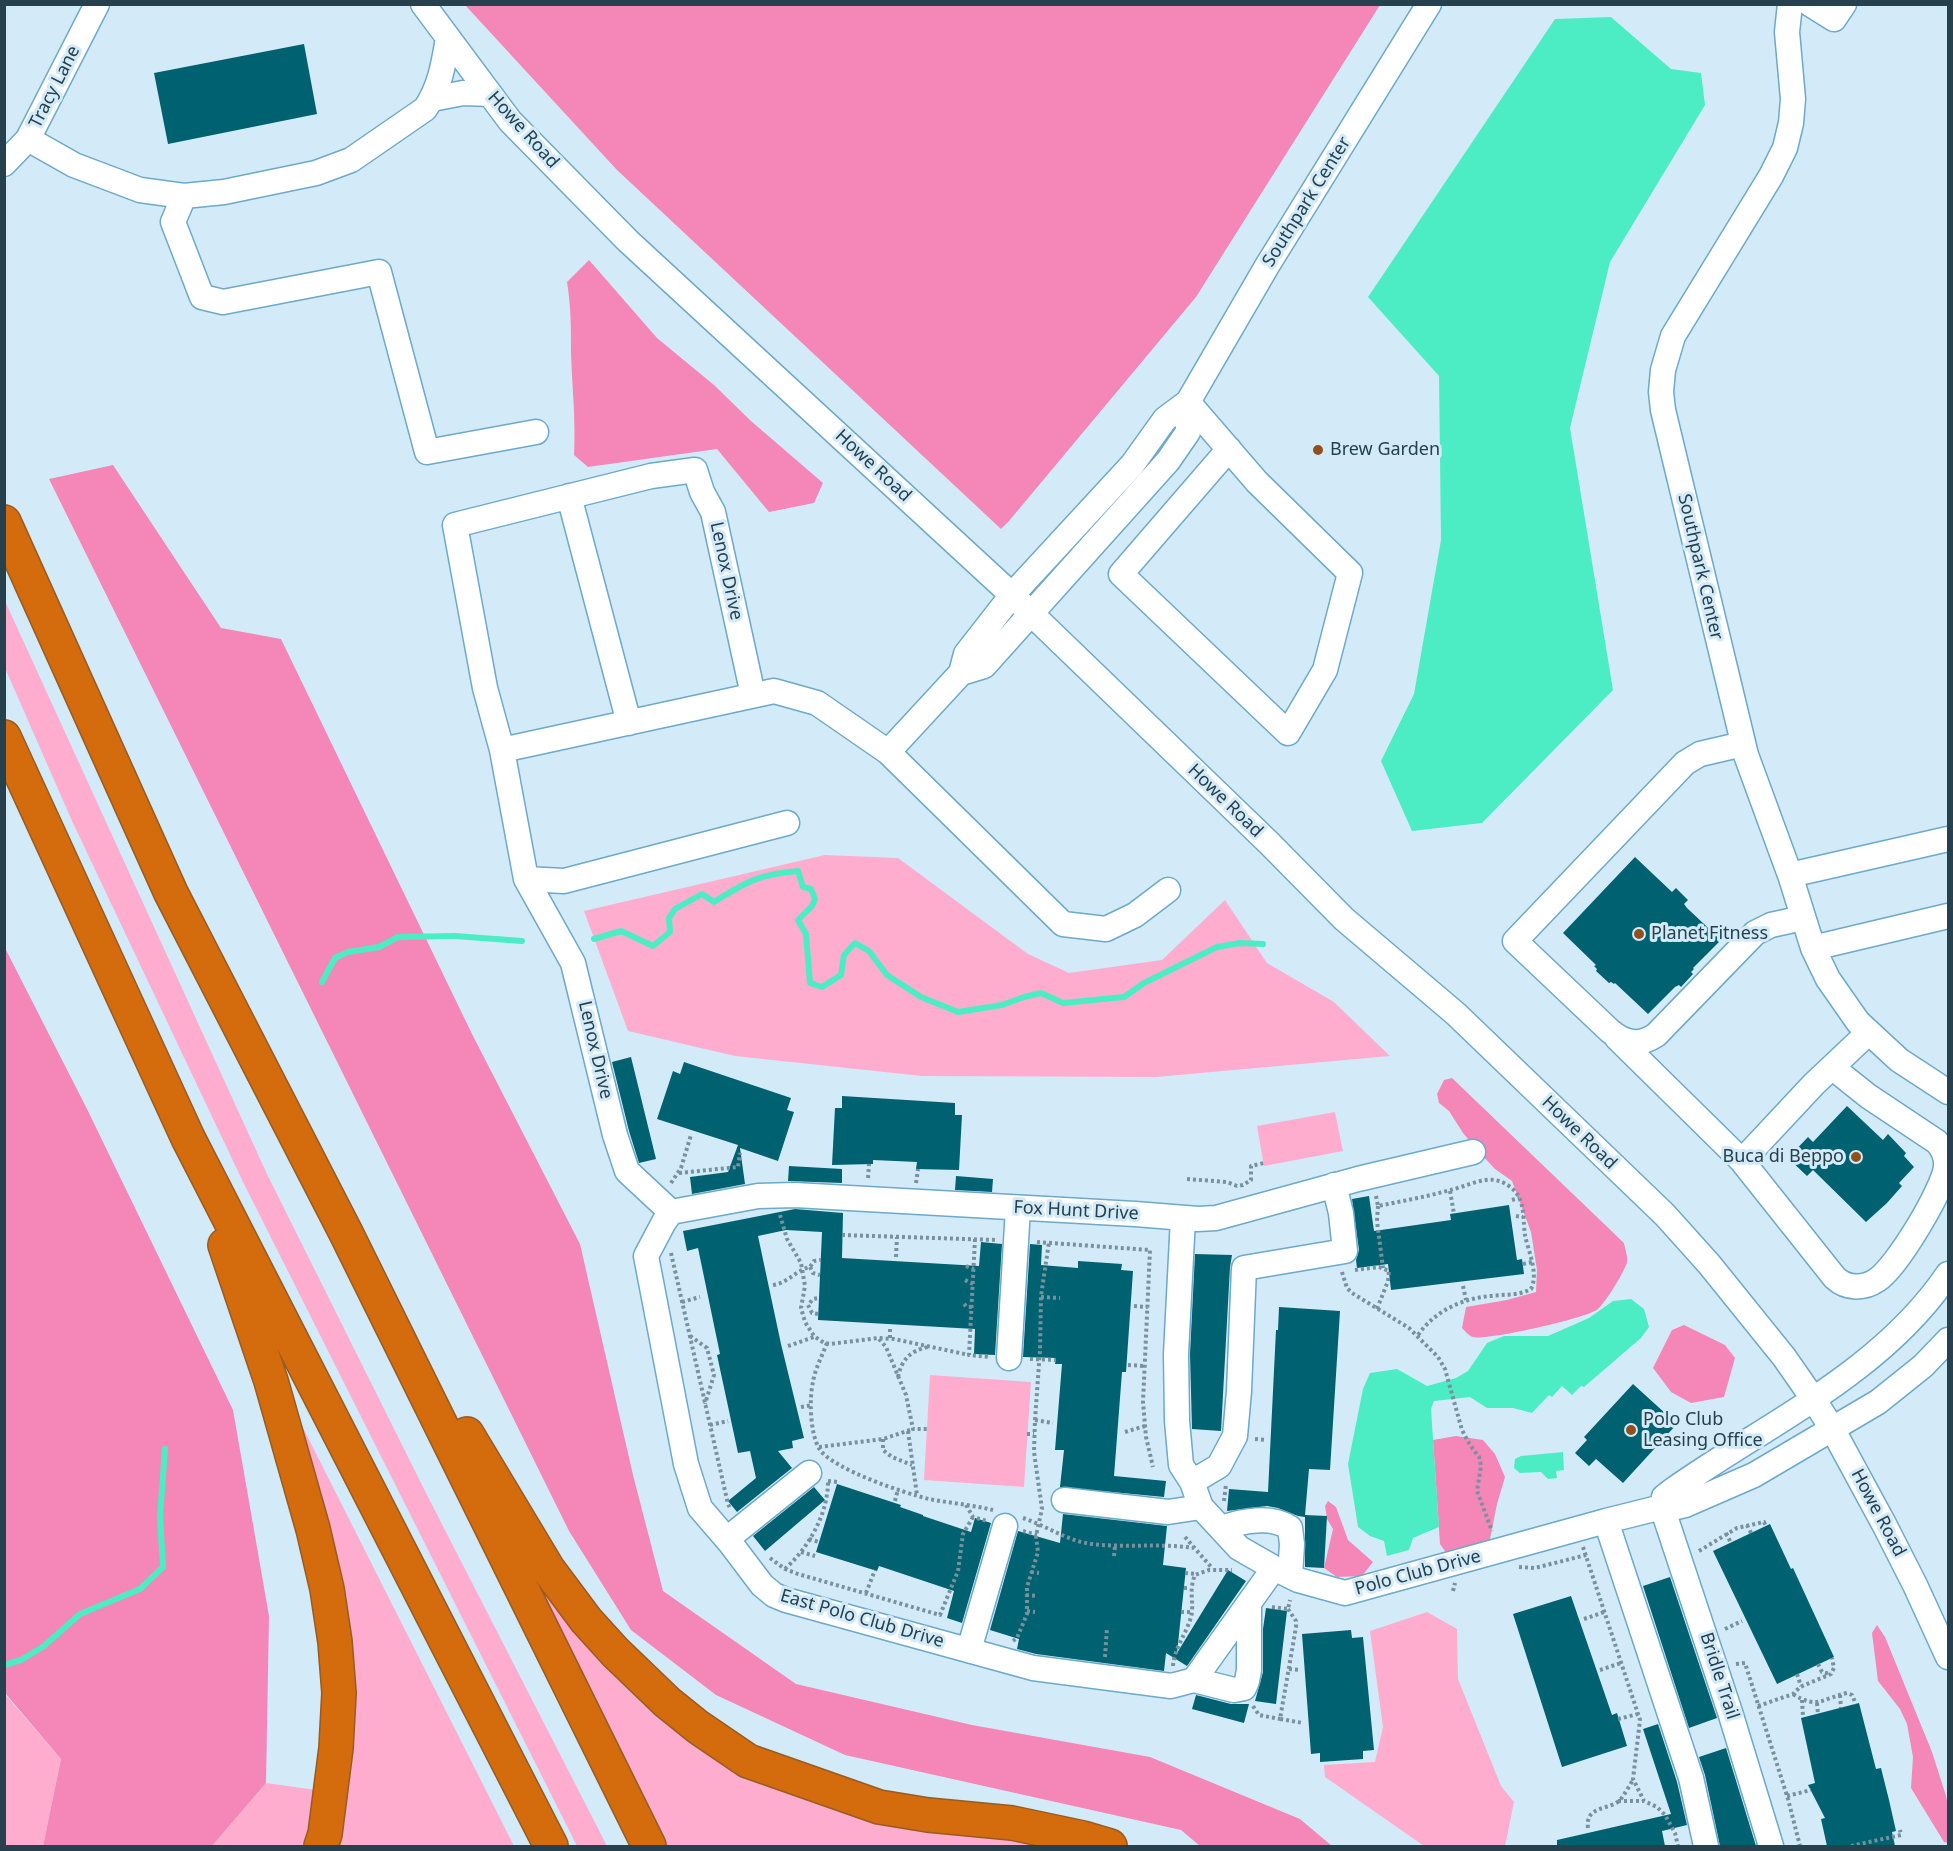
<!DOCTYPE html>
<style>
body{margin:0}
#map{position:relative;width:1953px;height:1851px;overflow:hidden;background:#d3ebf9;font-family:"Noto Sans",sans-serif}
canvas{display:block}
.frame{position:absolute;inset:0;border:6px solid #26404e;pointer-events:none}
</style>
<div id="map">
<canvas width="1953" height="1851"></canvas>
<div class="frame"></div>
</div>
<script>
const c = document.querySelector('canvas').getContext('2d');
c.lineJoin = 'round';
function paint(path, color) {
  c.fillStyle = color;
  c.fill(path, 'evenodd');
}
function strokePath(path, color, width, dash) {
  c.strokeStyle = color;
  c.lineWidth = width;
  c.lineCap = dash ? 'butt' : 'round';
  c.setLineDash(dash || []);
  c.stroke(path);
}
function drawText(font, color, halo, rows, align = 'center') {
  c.font = font + ' "Noto Sans",sans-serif';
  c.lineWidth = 6;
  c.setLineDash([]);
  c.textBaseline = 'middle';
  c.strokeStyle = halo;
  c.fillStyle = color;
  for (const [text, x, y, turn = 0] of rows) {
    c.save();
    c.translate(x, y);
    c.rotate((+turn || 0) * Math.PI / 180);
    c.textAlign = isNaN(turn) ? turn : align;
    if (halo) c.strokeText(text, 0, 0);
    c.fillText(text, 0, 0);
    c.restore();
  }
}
paint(new Path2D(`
 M5,601L267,1174L425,1491L607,1846H577L243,1182L72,821L5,668Z
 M825,855L898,858L1028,954L1069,973L1162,960L1225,900L1267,963L1334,1002L1390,1056L1156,1077L922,1076L735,1056L628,1031L584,911Z
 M1335,1112L1343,1151L1264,1166L1257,1126Z
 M930,1375L1031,1382L1024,1487L924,1480Z
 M283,1388L514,1846H329L340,1789Z
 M545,1582L742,1767L1078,1846H666L534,1587Z
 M1427,1612L1457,1629L1458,1679L1501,1786L1514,1802L1505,1846H1424L1325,1777L1324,1765L1375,1762L1383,1727L1370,1631Z
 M4,1693L61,1759L43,1846H5Z
 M266,1783L316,1790L307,1846H212Z`), '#feadcf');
paint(new Path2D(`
 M465,5H1380L1196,297L1009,521L1001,529L617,170Z
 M589,260L657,338L714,385L751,421L823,483L814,503L769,512L717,449L588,467L574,455C576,420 572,387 571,352C571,328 571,306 567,282Z
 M113,465L221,628L281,639L472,1034L580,1244L633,1475L663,1591L796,1684L972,1725L1150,1757L1300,1819L1332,1846H1200L1181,1830L845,1755L716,1695L631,1630L569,1531L49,479Z
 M4,946L87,1109L233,1410L269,1616L266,1783L212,1846H43L61,1759L5,1693Z
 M1452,1078L1624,1243C1625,1249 1628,1256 1627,1262C1625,1271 1606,1302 1598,1309C1588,1318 1486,1341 1473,1337C1469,1336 1465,1331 1462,1328L1466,1307L1507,1300L1536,1292L1537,1270L1531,1232L1512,1181L1495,1169L1480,1153L1463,1133L1449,1111L1439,1103L1437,1094L1444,1080Z
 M1684,1325L1725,1345L1735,1358L1724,1397L1691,1403L1671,1392L1653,1368L1672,1330Z
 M1456,1436L1483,1440L1495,1454L1505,1477L1497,1504L1490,1539L1484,1544L1447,1554L1440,1544L1433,1440Z
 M1328,1501L1336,1507L1348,1540L1373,1562L1362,1576L1337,1577L1324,1568L1333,1529L1327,1519L1325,1506Z
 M1877,1625L1885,1637L1932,1752L1946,1796L1948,1806V1843L1944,1842L1911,1788L1913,1757L1907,1724L1900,1709L1878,1681L1872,1633Z`), '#f487b7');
paint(new Path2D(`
 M1611,17L1671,69L1701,73L1705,105L1610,262L1570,428L1613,690L1482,823L1412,831L1381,761L1414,694L1441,540L1439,376L1368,297L1555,19Z
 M1631,1299L1644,1309L1649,1327L1641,1338L1584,1387L1581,1386L1572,1395L1562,1386L1552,1397L1549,1395L1532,1413L1513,1408H1487L1470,1397L1434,1401L1431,1409L1439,1527L1413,1538L1409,1550L1387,1556L1384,1541L1370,1536L1358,1527L1348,1464L1363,1389L1370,1373L1397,1369L1427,1386L1456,1378L1468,1371L1487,1343L1504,1336H1548L1589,1318L1613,1301Z
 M1563,1452L1564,1470L1556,1471L1557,1478L1548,1479L1541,1472L1520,1473L1514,1468L1515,1459L1521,1456Z`), '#4cedc5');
strokePath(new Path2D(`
 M594,939L621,931L653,946L670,932L669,918L675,909L702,894L714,902C746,882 759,874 798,871L803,887L811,889L815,899L812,906L798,920L806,934L810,983L822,987L841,975L844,955L855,943L869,951L887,975L921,997L958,1012L1002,1005L1024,997L1041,993L1063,1003L1124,997L1144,983L1217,947L1240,943L1263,944
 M322,982L335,958L348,952L379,947L398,937L455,936L522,941
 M4,1665L21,1660L44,1646L80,1614L140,1589L163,1567L160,1517L165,1449`), '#4cedc5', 6);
paint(new Path2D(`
 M304,44L317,114L168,144L154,73Z
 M1635,857L1672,892L1676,888L1688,900L1684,904L1687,908L1721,940L1693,968L1694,969L1691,972L1693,974L1681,987L1679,985L1675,987L1648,1014L1615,983L1614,984L1611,982L1609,983L1596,971L1597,969L1594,966L1596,965L1563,933Z
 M631,1057L656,1159L639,1163L629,1131L612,1062Z
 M684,1062L791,1098L787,1110L794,1112L778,1161L740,1148L745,1184L692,1194L690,1177L728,1172L738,1145L657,1119L673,1071L680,1074Z
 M842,1096L955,1103V1115H962L959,1170L916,1169L917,1162L873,1160V1164L832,1165L835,1108H842Z
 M1847,1106L1883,1140L1888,1134L1906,1153L1904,1156L1914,1167L1899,1183L1902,1186L1887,1203L1866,1222L1813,1170L1807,1176L1788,1158L1808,1137L1813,1142Z
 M789,1166L842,1169V1183L788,1181Z
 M956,1176L993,1179L992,1192L955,1190Z
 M1369,1196L1374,1231L1451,1220L1450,1214L1509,1205L1517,1260L1522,1259L1524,1274L1391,1290L1388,1264L1357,1268L1356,1260L1359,1250L1352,1199Z
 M795,1209L843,1213L842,1258L979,1266L981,1242L1002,1244L995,1355L974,1354L975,1329L818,1320L822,1232L786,1230L758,1236L781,1344L804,1438L792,1441L793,1448L778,1451L792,1468L737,1512L728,1501L756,1478L750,1451L738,1453L717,1355L720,1354L698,1248L687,1251L683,1231Z
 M1030,1244L1042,1245L1041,1265L1078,1268V1261L1122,1264L1121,1270L1133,1271L1126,1372H1122L1114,1476L1166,1481L1164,1497L1060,1487L1064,1450H1055L1062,1364H1055L1056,1358L1023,1357Z
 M1195,1254L1232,1255L1230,1267L1221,1431L1192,1429L1190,1354Z
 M1279,1307L1340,1311L1330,1470L1309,1469L1305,1515L1327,1516L1324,1568L1305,1567V1517L1298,1516L1278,1508L1267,1506L1227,1511L1229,1489L1268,1492L1276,1330H1278Z
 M1633,1384L1677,1424L1623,1483L1596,1459L1589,1466L1575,1453L1587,1440L1584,1437Z
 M837,1484L901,1505L900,1507L923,1515V1516L971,1532L975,1518L991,1523L962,1623L947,1618L954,1591L879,1566L877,1571L816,1552Z
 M814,1487L825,1500L765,1551L753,1536Z
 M1063,1514L1167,1526L1163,1565L1186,1568L1177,1653L1228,1570L1246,1581L1187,1666L1166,1653L1164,1671L1036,1654L1017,1649L1019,1639L990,1630L1018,1531L1060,1543Z
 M1770,1524L1791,1569L1793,1568L1834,1657L1777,1684L1713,1551Z
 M1670,1577L1717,1718L1689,1728L1643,1586Z
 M1571,1596L1612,1715L1617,1713L1627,1746L1562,1767L1513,1614Z
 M1266,1608L1287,1611L1276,1704L1255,1701L1263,1672V1629Z
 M1351,1630L1352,1638L1363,1637L1374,1750L1363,1751V1759L1320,1762V1753L1311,1754L1302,1634Z
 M1196,1695L1231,1704H1249L1244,1723L1192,1709Z
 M1859,1703L1876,1769L1881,1768L1889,1800L1896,1831L1892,1832L1895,1846H1827L1821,1819L1825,1818L1808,1785L1815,1783L1801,1718Z
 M1658,1724L1677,1782L1687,1825L1662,1831L1665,1846H1557V1840L1671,1814L1643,1729Z
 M1726,1748L1756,1846H1720L1705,1775L1699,1757Z`), '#006170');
const minor = new Path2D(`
 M423,4L510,121L628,241L1012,595L1269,843L1344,919L1456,1014L1665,1215L1709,1264L1784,1357L1814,1400L1833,1430L1885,1526L1915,1585L1948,1657
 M1790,4L1787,32L1793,99L1791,123L1785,148L1771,176L1673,336L1663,370L1661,392L1663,410L1746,755L1790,875L1813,948L1828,979L1858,1022L1899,1060L1948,1092
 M1810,4L1834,19L1844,4
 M432,99L463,93L490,94
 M28,139L74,165L140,190L184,196L224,192L316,173L351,160L425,109C440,88 444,62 448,38
 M4,164L28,139L97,4
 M184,196L173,222L202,297L223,302L379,272L427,452L536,432
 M1188,402L1257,482L1350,573L1325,670L1288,733L1121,574L1229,449
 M569,496L629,723
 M961,673L984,666L1168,461L1188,432V402
 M753,695L713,512L702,492L695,470L651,476L455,525L485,688L502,750L774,691L817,703L888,752
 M1743,744L1700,754L1685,763L1515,941L1610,1031C1626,1044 1639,1046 1656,1035L1755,933L1771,925L1803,918
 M502,750L526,879L564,881L787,823
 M1790,875L1948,839
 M526,879L573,963L615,1135L627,1171L671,1212
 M1168,890L1135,915L1106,929L1063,924L888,752L961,673L966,654L1012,595L1132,465L1165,419L1188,402L1267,266L1429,4
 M1813,948L1948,916
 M1617,1038L1742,1161L1835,1278C1847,1289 1864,1289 1877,1280C1897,1267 1943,1190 1946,1167C1947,1157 1943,1149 1937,1142L1868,1096L1833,1068
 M1742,1161L1814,1084L1868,1033
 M671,1212L664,1222L646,1256L686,1464L700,1508L731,1544L762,1585L774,1595L786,1600L1033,1668L1171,1686L1194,1680L1274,1568
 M671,1212L758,1196L795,1195L1135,1214L1198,1219L1216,1218L1358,1179L1473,1152
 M1183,1218L1176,1354L1177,1421L1181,1465L1192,1482L1201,1507L1239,1548L1274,1568L1298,1580L1345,1593L1606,1521L1662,1507L1672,1508L1685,1505L1754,1475L1878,1402L1923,1366L1948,1340
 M1009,1358L1018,1208
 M1192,1482L1219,1466L1235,1436L1239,1391L1244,1268L1345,1251L1341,1213L1334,1185
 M1064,1500L1168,1512L1201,1507
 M1662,1507L1664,1497L1673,1490C1768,1423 1881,1373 1948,1274
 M1662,1507L1730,1712L1771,1846
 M1606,1521L1691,1778L1706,1846
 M1222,1528C1241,1521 1271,1515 1290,1528L1292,1544L1290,1576
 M727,1539L809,1473
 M969,1650L1005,1526
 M1194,1680L1234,1690L1244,1688L1247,1681L1249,1670V1604`);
const highway = new Path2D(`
 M4,522L171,893L346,1233L649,1846
 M4,737L188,1138L551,1846
 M225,1245L271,1381L313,1529L327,1589L335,1642L339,1693L336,1748L325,1834L321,1846
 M467,1434L548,1569L586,1620L615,1652L667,1702L698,1727L748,1761L879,1807L928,1815L1012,1823L1083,1838L1110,1846`);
strokePath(minor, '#6ca9ca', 27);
strokePath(highway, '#975c24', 36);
strokePath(new Path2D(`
 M679,1173L738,1167L740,1153
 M868,1178L869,1164
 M1187,1179L1227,1182L1237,1186L1243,1185L1251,1180V1166L1264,1163
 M671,1183L681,1168L691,1135
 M916,1183L918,1169
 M1450,1191L1454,1214
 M1376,1196L1378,1206C1402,1201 1426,1197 1450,1190C1465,1187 1484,1176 1499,1181C1506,1183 1514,1189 1517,1194C1525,1205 1523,1223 1525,1235C1528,1251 1539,1273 1531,1289C1519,1296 1504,1294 1490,1296C1461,1299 1435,1311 1418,1335
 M1512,1200L1519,1198
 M1378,1206L1377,1221L1383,1268
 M780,1215L787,1239L801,1263L805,1286L801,1308L805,1322L814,1336L824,1343L830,1344L878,1338L894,1339L969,1355
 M1516,1216L1523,1217
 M842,1235L996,1240
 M975,1239L969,1355L990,1357
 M1037,1242L1150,1250L1143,1402L1146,1437L1153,1467
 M671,1253L728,1504L730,1508
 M896,1257L897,1237
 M1523,1264L1532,1262
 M966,1266L974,1269
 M810,1267L813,1273L820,1275
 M1355,1270L1379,1267L1389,1271L1388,1281L1377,1309
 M1342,1272L1347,1288L1352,1293L1409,1328L1438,1357L1445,1369L1462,1430L1470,1445L1479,1457L1481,1466L1477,1491L1492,1531
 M965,1280L973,1284
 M773,1285C788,1283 796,1270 810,1267L814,1261L821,1260
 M1463,1286L1466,1300
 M1041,1297L1060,1298
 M682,1302L700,1297
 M964,1304L967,1307H972
 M1134,1306L1148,1307
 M818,1314L812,1313L808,1305L813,1299L819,1298
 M690,1336L707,1348L714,1375L705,1404
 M890,1338V1329
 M879,1339L886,1347L906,1395L913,1429H927
 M827,1343C822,1356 815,1369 813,1382C809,1399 810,1435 820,1450C835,1470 904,1493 929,1499C950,1503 972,1505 993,1510
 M788,1346L814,1337
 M1030,1359L1056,1360
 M1128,1365L1145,1366
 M898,1377C902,1359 910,1351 928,1347
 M801,1407L812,1405
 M1035,1420L1053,1423
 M710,1425L728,1421
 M908,1431L917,1495
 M1125,1432L1145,1426
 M1027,1434H1034
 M883,1439V1450L892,1457L912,1465
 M1255,1439L1266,1440
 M819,1447L883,1439L913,1429
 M828,1481L838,1482
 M895,1501L898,1489
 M1224,1501L1226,1484
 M966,1505L973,1517L987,1521
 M1023,1518C1047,1526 1067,1541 1092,1544C1126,1548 1160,1543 1194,1548
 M1747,1525L1751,1533
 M1023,1531L1037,1535
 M1726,1533L1731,1543
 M1185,1537L1212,1568
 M809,1539L819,1542
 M1583,1547L1640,1720L1633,1779L1644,1801L1657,1807L1665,1815L1675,1833L1678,1846
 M1699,1551L1737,1528L1764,1522L1766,1526
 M801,1552L815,1556
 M1114,1556L1115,1546
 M770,1558L785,1569L798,1574L940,1615L958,1571L963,1534L973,1517
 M1519,1567L1535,1568L1586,1555
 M785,1569C809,1547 828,1514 828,1481
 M1031,1572L1039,1573
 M1185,1573L1196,1574
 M1184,1588H1190
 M1453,1591L1455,1583
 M866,1593L875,1570
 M1026,1595L1037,1596
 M1272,1607L1288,1609L1290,1600
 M1288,1609L1296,1621V1627L1280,1719L1303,1723
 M1027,1611L1035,1612
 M1181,1612H1192
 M1584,1619L1604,1612
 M1725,1629L1742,1621
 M1013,1641L1017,1638L1027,1614V1587L1038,1552L1036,1536L1042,1509L1034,1452L1035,1420L1040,1350L1041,1296L1049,1242
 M1105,1657L1107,1628
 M1736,1664L1745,1663L1788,1799L1800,1846
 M1818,1664L1822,1672L1830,1674
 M1173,1666C1174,1647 1189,1631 1192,1612C1193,1598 1189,1590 1195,1575L1209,1570H1232
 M1289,1669L1300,1670
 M1600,1670L1621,1663
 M1797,1674L1801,1686
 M1793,1694C1818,1710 1823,1698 1847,1693L1852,1695L1856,1704
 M1840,1695L1841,1708
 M1802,1700L1803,1717
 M1817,1703L1818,1714
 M1253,1706L1259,1715L1280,1719
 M1758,1706L1793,1694L1800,1687L1831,1674L1834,1668L1832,1658
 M1618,1719L1638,1714
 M1787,1796L1811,1790
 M1618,1801H1643
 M1588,1828C1585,1806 1608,1810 1619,1801C1624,1796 1629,1786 1633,1780
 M1839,1845V1846
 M1851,1846L1901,1835L1900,1830`), '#78919f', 4, [3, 3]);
strokePath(minor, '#fff', 24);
strokePath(highway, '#d46b0d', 33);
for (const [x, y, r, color] of [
 [1318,450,6,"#914f1e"],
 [1639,934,6,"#914f1e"],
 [1856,1157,6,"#914f1e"],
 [1631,1430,6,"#914f1e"]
]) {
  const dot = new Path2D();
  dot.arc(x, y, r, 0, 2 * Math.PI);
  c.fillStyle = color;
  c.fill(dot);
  strokePath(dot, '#d3ebf9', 2);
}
drawText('18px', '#26404e', '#d3ebf9', [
 ["Tracy Lane",55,87,-63],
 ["Howe Road",523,130,48],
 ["Southpark Center",1307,202,-58],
 ["Howe Road",873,466,43],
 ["Southpark Center",1700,567,77],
 ["Lenox Drive",726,571,78],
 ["Howe Road",1225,801,44],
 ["Lenox Drive",595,1050,77],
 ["Howe Road",1579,1133,44],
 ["Fox Hunt Drive",1076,1211,3],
 ["Howe Road",1878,1513,62],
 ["Polo Club Drive",1418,1573,-15],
 ["East Polo Club Drive",862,1619,16],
 ["Bridle Trail",1719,1676,72]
]);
drawText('18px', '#26404e', '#d3ebf9', [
 ["Brew Garden",1330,450],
 ["Planet Fitness",1651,934],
 ["Buca di Beppo",1844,1157,"right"],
 ["Polo Club",1643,1420],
 ["Leasing Office",1643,1441]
], 'left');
</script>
